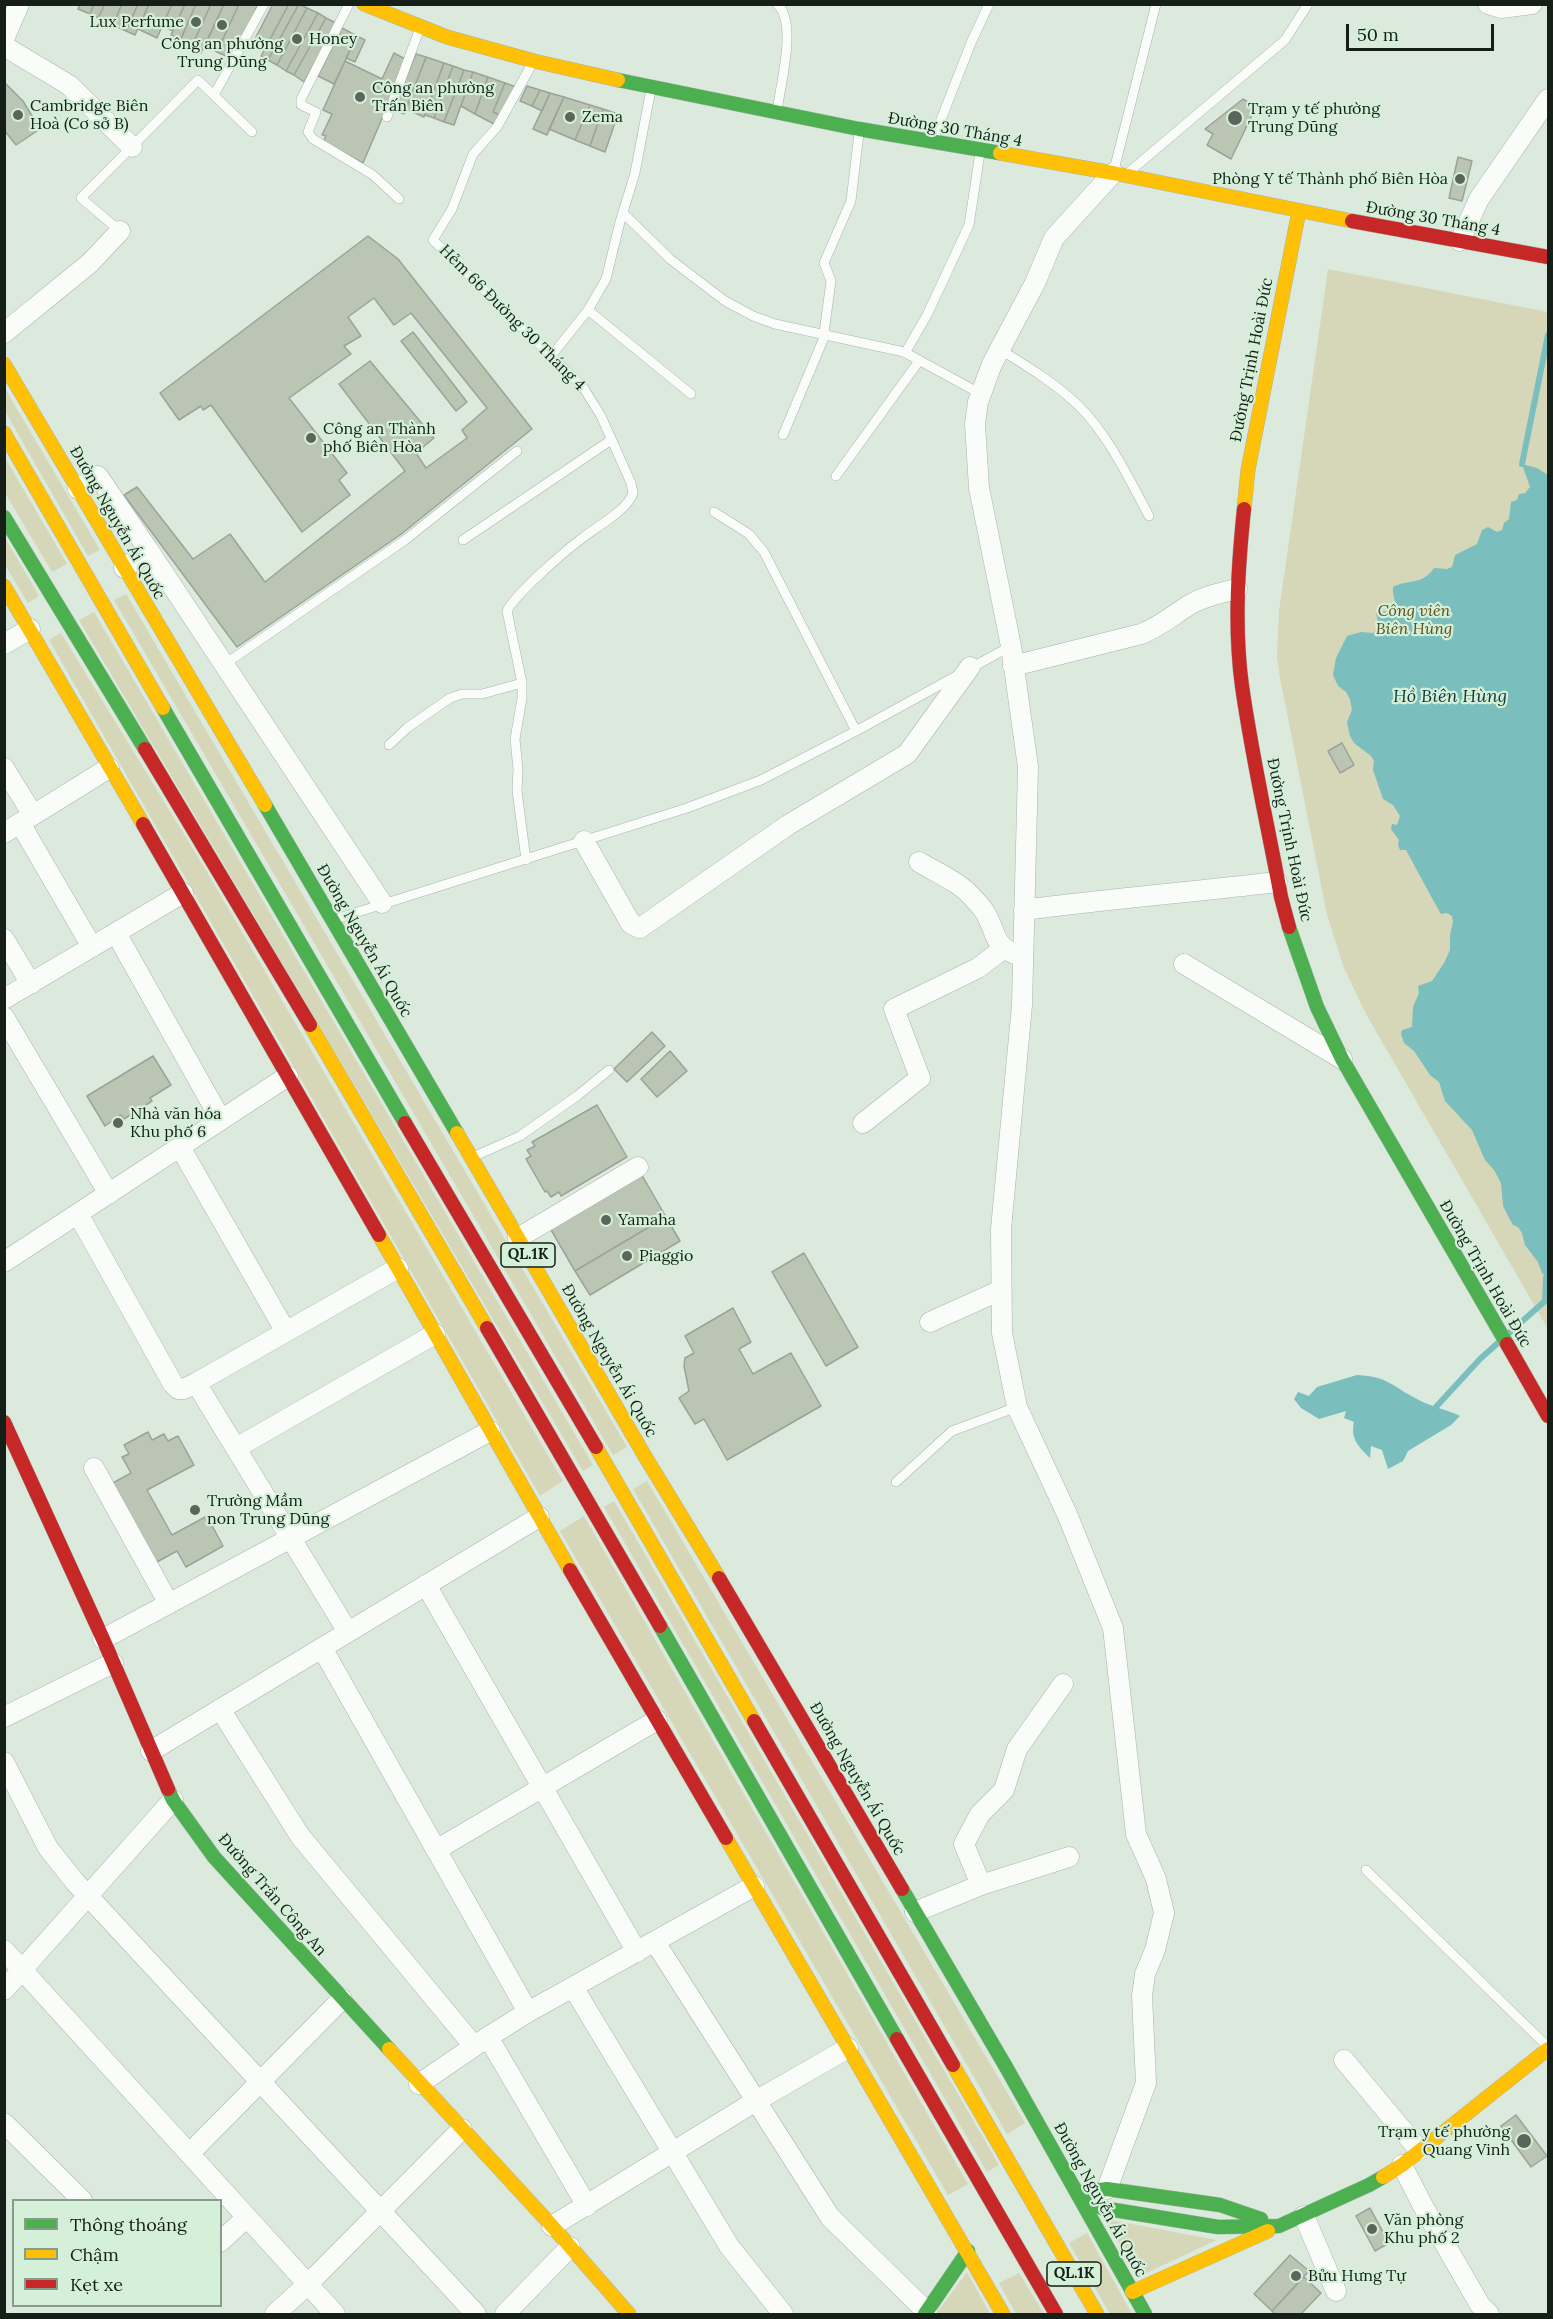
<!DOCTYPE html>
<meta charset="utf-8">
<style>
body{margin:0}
#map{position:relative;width:1553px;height:2319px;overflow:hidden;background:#dbeadd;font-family:Lora,serif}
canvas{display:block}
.frame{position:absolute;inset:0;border:6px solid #151f17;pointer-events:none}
.legend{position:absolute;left:12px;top:2199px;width:210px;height:108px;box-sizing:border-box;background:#d5f0d8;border:2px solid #889c8b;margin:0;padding:8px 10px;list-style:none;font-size:18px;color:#151f17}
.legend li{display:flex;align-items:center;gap:12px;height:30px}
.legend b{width:30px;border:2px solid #889c8b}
.scale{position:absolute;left:1346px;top:24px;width:148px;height:27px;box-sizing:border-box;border:3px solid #151f17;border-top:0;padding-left:8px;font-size:18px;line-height:21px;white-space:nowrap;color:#151f17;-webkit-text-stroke:4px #d5f0d8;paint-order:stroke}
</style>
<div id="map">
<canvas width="1553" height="2319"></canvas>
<div class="frame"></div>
<ul class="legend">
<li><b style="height:8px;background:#4caf50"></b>Thông thoáng</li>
<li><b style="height:8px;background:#ffc107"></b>Chậm</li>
<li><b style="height:8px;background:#c62828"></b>Kẹt xe</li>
</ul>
<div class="scale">50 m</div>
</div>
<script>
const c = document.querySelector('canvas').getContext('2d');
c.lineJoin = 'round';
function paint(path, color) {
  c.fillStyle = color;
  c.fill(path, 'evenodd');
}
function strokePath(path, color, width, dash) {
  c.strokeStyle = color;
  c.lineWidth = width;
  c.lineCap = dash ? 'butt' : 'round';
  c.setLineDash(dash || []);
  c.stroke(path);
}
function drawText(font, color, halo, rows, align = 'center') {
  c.font = font + ' Lora,serif';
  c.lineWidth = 4.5;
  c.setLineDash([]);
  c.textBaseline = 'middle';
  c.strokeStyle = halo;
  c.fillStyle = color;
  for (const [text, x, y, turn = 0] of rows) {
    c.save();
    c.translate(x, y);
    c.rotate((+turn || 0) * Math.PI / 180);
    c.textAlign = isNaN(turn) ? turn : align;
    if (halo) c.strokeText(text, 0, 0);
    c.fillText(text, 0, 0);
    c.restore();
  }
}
paint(new Path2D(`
 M1328,269L1548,312V1329L1366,1014L1344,968L1327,915L1280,678L1277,657L1279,611Z
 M4,387L100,550L88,556L5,411Z
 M4,456L67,564L52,572L5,493Z
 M4,536L39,596L28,603L5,565Z
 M126,594L627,1447L613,1455L114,600Z
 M94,612L593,1465L583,1471L79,620Z
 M61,633L204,867L563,1481L540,1496L49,640Z
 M647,1481L1025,2123L1007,2134L633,1489Z
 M614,1501L999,2165L987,2172L604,1507Z
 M584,1516L968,2184L948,2195L560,1531Z
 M1105,2219L1217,2240L1138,2277Z
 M1087,2233L1132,2314H1110L1069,2243Z
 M967,2272L990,2314H936Z
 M1019,2273L1044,2314H1016L999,2283Z`), '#d6d7b8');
paint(new Path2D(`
 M1522,464L1537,468L1548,475V1279L1542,1273L1538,1262L1525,1245L1522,1233L1518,1227L1513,1225L1508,1216L1503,1206L1501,1183L1494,1170L1485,1160L1472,1130L1445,1101L1439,1082L1430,1075L1414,1051L1404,1043L1401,1034L1402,1030L1412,1027L1413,1007L1419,993L1418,986L1432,981L1444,963L1450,950V935L1453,922L1452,916L1447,913L1441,914L1433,900L1406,850H1400L1398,845L1399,840L1391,829L1392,824L1397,825L1400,816L1393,805L1383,799L1373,770L1374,761L1371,756L1354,743L1350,736L1347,722L1352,710L1350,699L1346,692L1338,686L1333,675L1336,658L1347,636L1361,632L1373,633L1379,627L1376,613C1383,610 1389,613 1395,609C1396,600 1392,595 1393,587C1407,579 1422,586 1434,568L1447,569L1452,567L1455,555L1477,544L1482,530L1488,527L1497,532L1502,530L1504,523L1509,519L1511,502L1517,500L1519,494L1525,493L1530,487Z
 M1357,1375C1390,1377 1391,1386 1417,1399C1431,1407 1446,1409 1460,1416L1451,1425L1408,1451L1403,1461L1388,1469L1382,1450L1371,1446L1370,1458C1359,1447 1350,1439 1354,1422L1344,1418L1346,1411L1319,1419L1301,1408L1294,1399L1298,1392L1309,1396L1317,1387Z`), '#7abebe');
strokePath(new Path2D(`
 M1522,464L1548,335
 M1509,1333L1545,1301L1546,1278
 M1435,1408L1480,1359L1499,1342`), '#7abebe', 6);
const building = new Path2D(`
 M80,4H94L90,14L78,9Z
 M94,4H105L98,18L90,14Z
 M105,4H122L113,25L98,18Z
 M122,4H138L126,31L113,25Z
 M138,4H149L135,35L126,31Z
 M149,4H172L157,38L138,29Z
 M172,4H185L173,31L162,26Z
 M185,4H196L181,39L171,35Z
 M196,4H211L191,48L179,43Z
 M211,4H224L201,53L191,48Z
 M224,4H239L217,52L205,46Z
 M239,4H258L239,46L232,43L226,56L217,52Z
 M273,4H289L267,45L255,39Z
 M289,4H299L268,60L261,56Z
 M299,4L307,8L277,65L268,60Z
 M307,8L318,13L286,71L277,65Z
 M318,13L326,18L294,75L286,71Z
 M326,18L336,23L304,82L294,75Z
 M342,28L357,36L334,84L318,76Z
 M357,36L365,40L355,62L346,58Z
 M394,53L407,60L363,163L323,142L326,136L322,135L332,114L323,110L345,61L382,79Z
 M416,54L426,57L404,114L393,109Z
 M426,57L444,63L424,117L406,109Z
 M444,63L453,66L434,118L425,115Z
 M453,66L464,70L444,122L434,118Z
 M464,70L473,72L454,125L444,122Z
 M473,72L488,77L475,114L461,106Z
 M488,77L505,83L493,112L500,115L494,124L475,114Z
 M4,82L23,101L40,129L16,145L4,130Z
 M505,83L516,87L500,115L493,112Z
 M527,86L540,90L532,106L520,101Z
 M540,90L550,93L542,111L532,106Z
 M550,93L564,97L547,135L533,129Z
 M564,97L590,105L575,140L549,129Z
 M1243,99L1256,107L1231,159L1207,145L1213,134L1205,129Z
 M590,105L603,109L590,146L575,140Z
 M603,109L618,114L605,152L590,146Z
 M1458,157L1472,161L1462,201L1449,198Z
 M368,236L398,259L532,429L400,535L237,647L124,495L137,487L193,559L230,534L265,582L405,471L339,384L370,361L434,438L416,453L426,468L467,438L462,430L487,408L411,313L394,325L374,298L348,317L361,336L344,346L351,354L289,398L347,473L339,480L350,495L302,532L211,405L203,410L201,406L179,420L160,393Z
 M413,332L467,402L456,411L401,341Z
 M1342,743L1354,765L1340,773L1328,751Z
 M652,1032L665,1046L627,1082L614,1069Z
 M670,1051L687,1071L657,1097L641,1079Z
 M153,1056L171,1085L150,1098L152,1101L124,1119L121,1115L105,1126L87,1096Z
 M597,1105L627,1157L561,1196L559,1192L551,1197L547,1191L545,1192L526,1159L531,1156L527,1150L535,1146L532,1142Z
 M639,1170L666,1217L575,1271L547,1223Z
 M666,1217L680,1241L590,1295L575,1271Z
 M804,1253L858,1347L826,1366L772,1272Z
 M733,1308L751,1342L739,1349L753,1374L791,1353L821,1406L727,1460L704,1419L695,1424L679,1398L689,1391L684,1366L685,1358L694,1353L685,1336Z
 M148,1432L152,1440L164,1434L168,1441L178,1436L194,1465L147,1490L172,1535L207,1516L223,1546L186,1567L177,1551L155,1563L111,1484L131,1473L122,1457L129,1454L124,1445Z
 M1516,2115L1547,2156L1531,2167L1501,2126Z
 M1370,2208L1389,2243L1375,2251L1356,2216Z
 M1290,2255L1309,2271L1272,2311L1254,2294Z
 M1304,2277L1321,2293L1301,2314H1275L1272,2311Z`);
paint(building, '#bbc5b3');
strokePath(building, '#9ba398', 1.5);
const lane = new Path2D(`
 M349,4L301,99V105L316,112L308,132L313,139L373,175L399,199
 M214,95L264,4
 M777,111C780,86 798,22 777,4
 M387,117L420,28
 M933,140L971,43L989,4
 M1114,170L1156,4
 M1129,172L1285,40L1308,4
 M623,213L670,259L725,301L753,316L775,324L904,352L981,394
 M120,231L81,198L198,80L252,132
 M588,310L691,394
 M999,349C1027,366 1055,383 1079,406C1109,436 1129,479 1149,516
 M905,353L927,315L969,225L980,153
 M552,355L588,310L606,279L620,222L635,173L651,89
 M783,435L823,340L831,281L824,263L851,201L859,133
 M836,476L919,361
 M714,512L749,534L764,552L856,731
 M463,540L611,440
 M225,664L405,540L517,451
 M389,745L407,728L450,698L462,694H482L522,683
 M526,860L517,791L518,769L515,739L522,698V683L507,611C516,593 564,552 581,539C596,527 628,510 633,493L631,483L601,416L583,387L433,240L452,209L473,154L497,127L532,64
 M336,919L687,808L761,780L856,731L1011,646
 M475,1156L520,1136L577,1096L609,1070
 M896,1482L952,1431L1017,1407
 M1366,1870L1547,2046`);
const street = new Path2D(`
 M1488,4L1501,8L1532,4
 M4,39L19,4
 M4,46L69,85L132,147
 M1460,241L1479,199L1548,99
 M4,333L90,263L120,231
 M78,489L98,476L149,551
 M124,568L149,551L382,903
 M4,644L30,629
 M1013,666L1141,634C1160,627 1174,614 1191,604C1205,596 1221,593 1237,589
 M4,768L33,815
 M20,823L92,947
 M4,833L109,768
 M584,841L631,924L640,928L788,825L907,754L970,667
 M919,862C937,873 960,882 974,899C979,904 985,911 988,918C997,936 994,945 1015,954
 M1024,910C1108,899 1193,892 1277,882
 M116,933L221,1120
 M4,939L31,984
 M1184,964L1342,1059
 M4,999L183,893
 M4,1017L109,1194
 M863,1123L920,1078L894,1009L978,968L1003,949
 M180,1147L286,1332
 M78,1214L173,1384L178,1389H184L196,1383L398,1268
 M518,1238L638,1167
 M4,1262L288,1076
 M930,1322L1001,1290
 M196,1383L348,1632
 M236,1448L435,1334
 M94,1468L169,1604
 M426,1585L637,1952
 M103,1639L490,1431
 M322,1648L528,2012
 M220,1709L300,1836L474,2046
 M4,1717L113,1663
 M151,1751L539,1517
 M4,1762L48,1848L75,1882L476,2314
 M436,1850L657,1720
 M981,1885L964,1844L980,1814L1004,1790L1017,1749L1063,1684
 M915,1912L981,1885L1069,1857
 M655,1942L830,2217L927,2312
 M4,1950L335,2314
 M573,1987L729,2246L783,2314
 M4,1990L173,1800
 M488,2037L587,2206
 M1344,2060L1419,2150
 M419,2084L488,2037L528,2012L754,1886
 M4,2123L82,2200
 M189,2154L342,1999
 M1402,2165L1423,2206L1480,2305L1489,2314
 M1107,2189L1146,2083L1142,1996L1145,1974L1155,1950L1164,1913L1156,1879L1136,1834L1113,1628L1067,1514L1017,1407L1002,1333L1001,1229L1022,1005L1028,767L1011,646L979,488L975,424L978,402L992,364L1035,283L1054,238L1113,173
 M1304,2216L1336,2291
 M552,2226L756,2101L848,2048
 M220,2242L247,2217
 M275,2314L307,2285L462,2129
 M505,2314L570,2247`);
const fast = new Path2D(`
 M618,80L859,129L1000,153
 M4,517L145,749
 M163,708L405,1123
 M265,805L457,1133
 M1289,927L1317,1007L1342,1059L1507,1344
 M660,1626L897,2039
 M168,1789L173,1800L214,1857L389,2049
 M902,1889L1006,2067L1145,2314
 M1077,2193L1102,2208L1218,2227L1279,2226L1369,2185L1383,2177
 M1077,2193L1107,2189L1220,2205L1261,2219
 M925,2314L968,2251`);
const slow = new Path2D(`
 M364,4L447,37L534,61L618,80
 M1000,153L1113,173L1352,221
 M4,364L265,805
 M4,433L163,708
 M1244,509L1248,470L1299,211
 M4,586L143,824
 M310,1025L487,1328
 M457,1133L646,1458L719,1578
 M379,1235L570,1570
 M596,1447L754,1721
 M726,1838L1003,2314
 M389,2049L552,2226L629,2314
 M953,2065L1097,2314
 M1383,2177L1402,2165L1548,2049
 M1132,2292L1268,2231`);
const jam = new Path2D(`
 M1352,221L1548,257
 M1244,509C1238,567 1234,628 1242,686C1252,757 1268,827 1281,897L1289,927
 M145,749L310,1025
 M143,824L379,1235
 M405,1123L596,1447
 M487,1328L660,1626
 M1507,1344L1548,1416
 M4,1422L103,1639L168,1789
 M570,1570L726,1838
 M719,1578L902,1889
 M754,1721L953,2065
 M897,2039L1056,2314`);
strokePath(lane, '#a8b4aa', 10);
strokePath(street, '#a8b4aa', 21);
strokePath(fast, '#a8b4aa', 15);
strokePath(slow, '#a8b4aa', 15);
strokePath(jam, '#a8b4aa', 15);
strokePath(lane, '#fafcfa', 9);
strokePath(street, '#fafcfa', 20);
strokePath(fast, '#4caf50', 14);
strokePath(slow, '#ffc107', 14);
strokePath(jam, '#c62828', 14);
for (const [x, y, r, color] of [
 [196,22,6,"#5a665c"],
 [222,25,6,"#5a665c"],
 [297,39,6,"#5a665c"],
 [360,97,6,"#5a665c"],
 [18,115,6,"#5a665c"],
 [570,117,6,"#5a665c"],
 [1235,118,8,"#5a665c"],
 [1460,179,6,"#5a665c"],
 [311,438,6,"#5a665c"],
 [118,1123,6,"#5a665c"],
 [606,1220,6,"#5a665c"],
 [627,1256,6,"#5a665c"],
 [195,1510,6,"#5a665c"],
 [1524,2141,8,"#5a665c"],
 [1372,2229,6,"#5a665c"],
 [1296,2276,6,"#5a665c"]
]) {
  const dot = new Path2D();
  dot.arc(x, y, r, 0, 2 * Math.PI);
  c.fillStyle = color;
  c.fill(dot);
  strokePath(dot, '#d5f0d8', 2);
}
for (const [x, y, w] of [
 [528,1255,54],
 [1074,2274,54]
]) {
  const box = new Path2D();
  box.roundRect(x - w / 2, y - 12, w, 24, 4.5);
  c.fillStyle = '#d5f0d8';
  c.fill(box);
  strokePath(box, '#151f17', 1.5);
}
drawText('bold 15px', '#151f17', null, [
 ["QL.1K",528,1255],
 ["QL.1K",1074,2274]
]);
drawText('16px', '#151f17', '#d5f0d8', [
 ["Lux Perfume",184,22,"right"],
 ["Honey",309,39],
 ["Công an phường",222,44,"center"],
 ["Trung Dũng",222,62,"center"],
 ["Công an phường",372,88],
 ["Trấn Biên",372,106],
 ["Cambridge Biên",30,106],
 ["Hoà (Cơ sở B)",30,124],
 ["Trạm y tế phường",1248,109],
 ["Trung Dũng",1248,127],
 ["Zema",582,117],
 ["Phòng Y tế Thành phố Biên Hòa",1448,179,"right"],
 ["Công an Thành",323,429],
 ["phố Biên Hòa",323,447],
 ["Nhà văn hóa",130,1114],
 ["Khu phố 6",130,1132],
 ["Yamaha",618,1220],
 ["Piaggio",639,1256],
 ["Trường Mầm",207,1501],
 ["non Trung Dũng",207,1519],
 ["Trạm y tế phường",1510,2132,"right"],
 ["Quang Vinh",1510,2150,"right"],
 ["Văn phòng",1384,2220],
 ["Khu phố 2",1384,2238],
 ["Bửu Hưng Tự",1308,2276]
], 'left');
drawText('16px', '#151f17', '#d5f0d8', [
 ["Đường 30 Tháng 4",955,130,10],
 ["Đường 30 Tháng 4",1433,219,10],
 ["Hẻm 66 Đường 30 Tháng 4",512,318,45],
 ["Đường Trịnh Hoài Đức",1252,360,-79],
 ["Đường Nguyễn Ái Quốc",117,523,60],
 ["Đường Trịnh Hoài Đức",1289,840,78],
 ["Đường Nguyễn Ái Quốc",364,941,60],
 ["Đường Trịnh Hoài Đức",1485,1274,60],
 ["Đường Nguyễn Ái Quốc",609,1361,60],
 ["Đường Nguyễn Ái Quốc",857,1779,60],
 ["Đường Trần Công An",272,1895,49],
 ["Đường Nguyễn Ái Quốc",1100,2200,61]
]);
drawText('italic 16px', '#5a4f1d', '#d5f0d8', [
 ["Công viên",1414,611],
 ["Biên Hùng",1414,629]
]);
drawText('italic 18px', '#0e393c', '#d5f0d8', [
 ["Hồ Biên Hùng",1450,697]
]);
</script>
